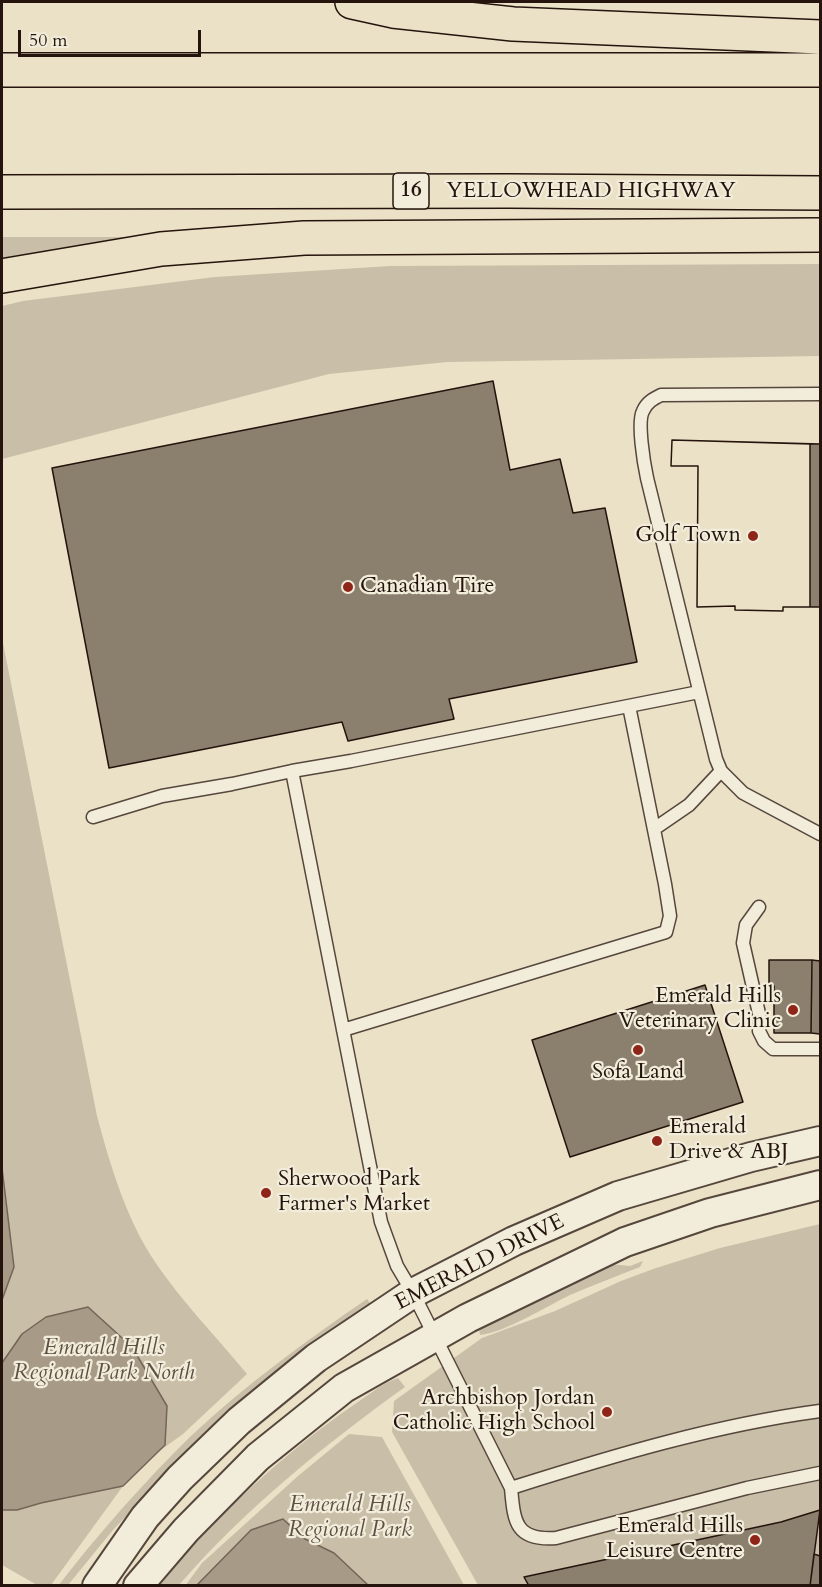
<!DOCTYPE html>
<style>
body{margin:0}
#map{position:relative;width:822px;height:1587px;overflow:hidden;background:#ebe1c7;font-family:Cardo,serif}
canvas{display:block}
.frame{position:absolute;inset:0;border:3px solid #24140d;pointer-events:none}
.scale{position:absolute;left:18px;top:30px;width:183px;height:27px;box-sizing:border-box;border:3px solid #24140d;border-top:0;padding-left:8px;font-size:18px;line-height:21px;white-space:nowrap;color:#24140d;-webkit-text-stroke:4px #f2ecdb;paint-order:stroke}
</style>
<div id="map">
<canvas width="822" height="1587"></canvas>
<div class="frame"></div>
<div class="scale">50 m</div>
</div>
<script>
const c = document.querySelector('canvas').getContext('2d');
c.lineJoin = 'round';
function paint(path, color) {
  c.fillStyle = color;
  c.fill(path, 'evenodd');
}
function strokePath(path, color, width, dash) {
  c.strokeStyle = color;
  c.lineWidth = width;
  c.lineCap = dash ? 'butt' : 'round';
  c.setLineDash(dash || []);
  c.stroke(path);
}
function drawText(font, color, halo, rows, align = 'center') {
  c.font = font + ' Cardo,serif';
  c.lineWidth = 4.5;
  c.setLineDash([]);
  c.textBaseline = 'middle';
  c.strokeStyle = halo;
  c.fillStyle = color;
  for (const [text, x, y, turn = 0] of rows) {
    c.save();
    c.translate(x, y);
    c.rotate((+turn || 0) * Math.PI / 180);
    c.textAlign = isNaN(turn) ? turn : align;
    if (halo) c.strokeText(text, 0, 0);
    c.fillText(text, 0, 0);
    c.restore();
  }
}
paint(new Path2D(`
 M2,237H214L2,268Z
 M820,264V356L447,362L329,374L2,459V306L23,301L215,277L390,266Z
 M2,638L97,1116C108,1157 120,1198 140,1237C167,1287 211,1330 247,1374L183,1434L158,1452L123,1486L51,1585H37L2,1565Z
 M820,1224V1585H478L392,1432L394,1401L482,1338L555,1311L621,1281L656,1268L720,1248Z
 M643,1261L640,1267C617,1276 593,1285 570,1295C545,1307 506,1332 480,1335L479,1329L609,1264L630,1266Z
 M367,1299L370,1303L366,1308L176,1463L113,1530L68,1585L58,1586C99,1533 143,1483 191,1436C245,1385 306,1341 367,1299Z
 M398,1378L405,1387C323,1446 245,1509 179,1585H158C215,1518 282,1454 355,1404C369,1395 382,1383 398,1378Z
 M349,1434L382,1437L464,1585L185,1586L202,1563L298,1476Z`), '#c9bea7');
const water = new Path2D(`
 M2,1168L14,1267L2,1300Z
 M88,1307L132,1347L167,1406L165,1445L123,1486L41,1503L17,1510H2V1363L22,1334L46,1317Z
 M283,1519L303,1538L334,1553L368,1585H197L251,1530Z`);
paint(water, '#a79b88');
strokePath(water, '#736557', 1.5);
const building = new Path2D(`
 M493,381L510,470L560,459L573,513L605,508L637,662L449,699L454,719L348,741L342,722L109,768L52,468Z
 M672,440L820,444V607H783V611L735,610V606L697,607L698,466H671Z
 M672,440L810,444V607H783V611L735,610V606L697,607L698,466H671Z
 M769,960H812L811,1033H774V986H769Z
 M812,960L820,961V1034L811,1033Z
 M705,985L743,1102L570,1157L532,1040Z
 M820,1510L810,1586H529L524,1577L781,1522Z
 M814,1554L820,1556V1586H810Z`);
paint(building, '#8b7f6e');
strokePath(building, '#24140d', 1.5);
const service = new Path2D(`
 M820,394L661,395C653,399 647,402 643,411C637,422 644,464 647,478L716,759L721,771L743,793L820,834
 M292,771L381,1222L397,1266L413,1293L511,1488C514,1521 515,1541 556,1538L747,1488L820,1473
 M93,817L162,796L232,784L292,771L351,761L699,692
 M654,829L689,805L721,771
 M759,907L746,925L743,943L760,1018L759,1031L764,1041L773,1049H820
 M343,1030L666,932L670,916L665,884L629,706
 M511,1488C612,1456 715,1425 820,1411`);
const tertiary = new Path2D(`
 M97,1586L145,1517L180,1478L239,1421L316,1358L413,1293L514,1241L618,1196L751,1157L820,1141
 M138,1586L186,1530L258,1457L344,1388L468,1318L625,1242L710,1213L820,1185`);
const motorway = new Path2D(`
 M352,2L393,11L513,24L820,37
 M2,70H820
 M2,192L508,191L820,193
 M2,276L161,249L304,238L820,235`);
strokePath(service, '#56473c', 15);
strokePath(tertiary, '#56473c', 32);
strokePath(motorway, '#24140d', 36);
strokePath(service, '#f2ecdb', 12);
strokePath(tertiary, '#f2ecdb', 28);
strokePath(motorway, '#ebe1c7', 33);
for (const [x, y, r, color] of [
 [753,536,6,"#8f2418"],
 [348,587,6,"#8f2418"],
 [793,1010,6,"#8f2418"],
 [638,1050,6,"#8f2418"],
 [657,1141,6,"#8f2418"],
 [266,1193,6,"#8f2418"],
 [607,1412,6,"#8f2418"],
 [755,1540,6,"#8f2418"]
]) {
  const dot = new Path2D();
  dot.arc(x, y, r, 0, 2 * Math.PI);
  c.fillStyle = color;
  c.fill(dot);
  strokePath(dot, '#f2ecdb', 2);
}
for (const [x, y, w] of [
 [411,191,36]
]) {
  const box = new Path2D();
  box.roundRect(x - w / 2, y - 18, w, 36, 4.5);
  c.fillStyle = '#f2ecdb';
  c.fill(box);
  strokePath(box, '#24140d', 1.5);
}
drawText('bold 21px', '#24140d', null, [
 ["16",411,191]
]);
drawText('22px', '#24140d', '#f2ecdb', [
 ["YELLOWHEAD HIGHWAY",591,192],
 ["EMERALD DRIVE",480,1263,-27]
]);
drawText('22px', '#24140d', '#f2ecdb', [
 ["Golf Town",741,536],
 ["Canadian Tire",360,587,"left"],
 ["Emerald Hills",781,997],
 ["Veterinary Clinic",781,1022],
 ["Sofa Land",638,1073,"center"],
 ["Emerald",669,1128,"left"],
 ["Drive & ABJ",669,1153,"left"],
 ["Sherwood Park",278,1180,"left"],
 ["Farmer's Market",278,1205,"left"],
 ["Archbishop Jordan",595,1399],
 ["Catholic High School",595,1424],
 ["Emerald Hills",743,1527],
 ["Leisure Centre",743,1552]
], 'right');
drawText('italic 22px', '#5e5043', '#f2ecdb', [
 ["Emerald Hills",104,1349],
 ["Regional Park North",104,1374],
 ["Emerald Hills",350,1506],
 ["Regional Park",350,1531]
]);
</script>
